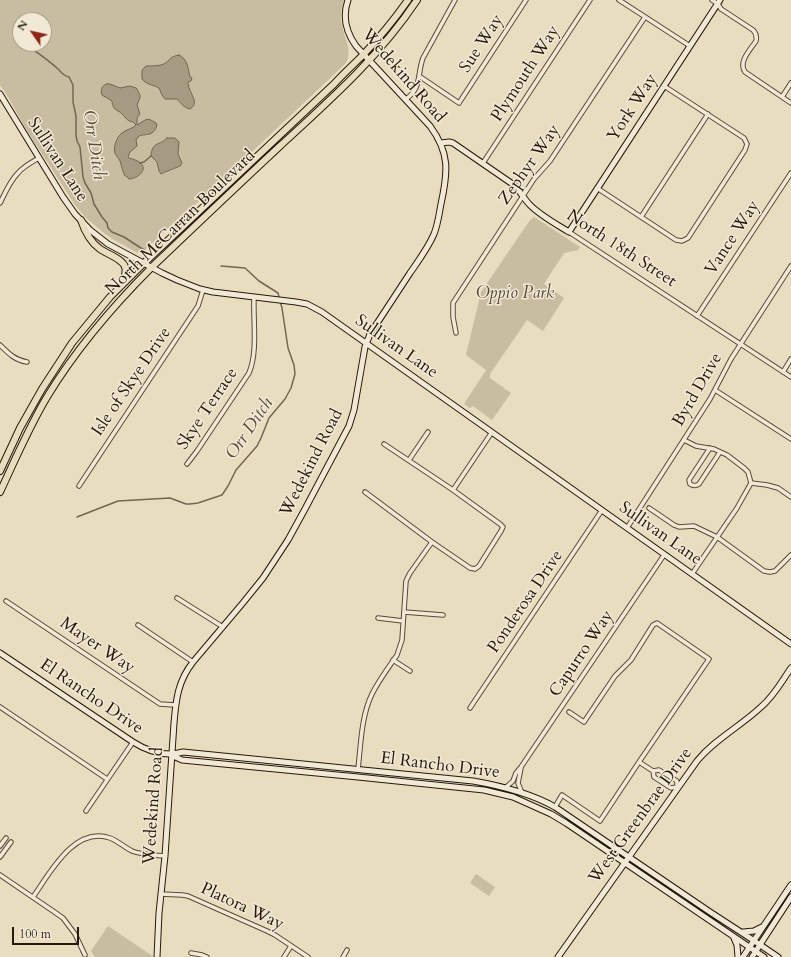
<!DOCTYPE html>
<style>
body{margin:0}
#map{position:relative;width:791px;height:957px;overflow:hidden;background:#e9ddc0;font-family:Cardo,serif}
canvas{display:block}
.north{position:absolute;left:12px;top:12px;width:40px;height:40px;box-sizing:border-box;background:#f1e9d6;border:1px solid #a09684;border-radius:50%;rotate:304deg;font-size:11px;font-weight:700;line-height:16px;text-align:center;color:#27190a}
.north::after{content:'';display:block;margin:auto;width:14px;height:18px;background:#8f2418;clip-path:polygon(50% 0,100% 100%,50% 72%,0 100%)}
.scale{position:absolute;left:12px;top:927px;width:67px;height:18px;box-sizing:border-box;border:2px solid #27190a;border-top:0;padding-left:5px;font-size:12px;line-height:14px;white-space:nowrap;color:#27190a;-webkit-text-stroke:3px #f1e9d6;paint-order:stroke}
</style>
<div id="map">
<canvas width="791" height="957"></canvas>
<div class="north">N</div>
<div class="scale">100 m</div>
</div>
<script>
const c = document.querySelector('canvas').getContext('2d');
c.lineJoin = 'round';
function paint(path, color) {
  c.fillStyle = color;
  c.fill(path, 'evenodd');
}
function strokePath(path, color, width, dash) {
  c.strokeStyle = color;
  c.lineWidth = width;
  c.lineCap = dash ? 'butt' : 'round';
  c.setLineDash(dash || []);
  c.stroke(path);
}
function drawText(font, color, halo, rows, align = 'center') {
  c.font = font + ' Cardo,serif';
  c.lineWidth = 3;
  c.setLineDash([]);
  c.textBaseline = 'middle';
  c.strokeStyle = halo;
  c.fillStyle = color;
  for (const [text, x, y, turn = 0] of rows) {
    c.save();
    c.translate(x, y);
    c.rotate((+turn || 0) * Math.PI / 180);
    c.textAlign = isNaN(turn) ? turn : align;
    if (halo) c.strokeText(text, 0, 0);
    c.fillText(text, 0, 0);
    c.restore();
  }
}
paint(new Path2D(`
 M0,0H344C341,8 340,17 342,25C344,38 354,52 345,64L200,201L188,209L144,251L141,253H138L114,240L104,233L86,218L75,205L24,126L8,97L0,85ZM20,20H44V44H20Z
 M534,217L580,247L578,250L564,253L544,284L564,298L543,331L527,320L490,374V378L511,393L492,420L473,406L470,408L464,404L486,370L466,355L481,292L530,220Z
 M476,874L495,887L489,896L470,883Z
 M108,926L154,957H95L91,951Z`), '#c8bca1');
const water = new Path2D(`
 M179,55C188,59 188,69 190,77L192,78L191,81L188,82C188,93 201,102 190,109C184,108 181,103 177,99H165L162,95L159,88C152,84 147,85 142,79V70L146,66C152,66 159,66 164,64C171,60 168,57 179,55Z
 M107,84H110L120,88L130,86L136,88L137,89L140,95V98L137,105L140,114L137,118V125L145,120L149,119L156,123L157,125C153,137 148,133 139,136L136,140L137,146L130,152L128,157L129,158C132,159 137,160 139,162C150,169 137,179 129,179L126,176H125C122,170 122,167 120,161C119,158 116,156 115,153C113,146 117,137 122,133C127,129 132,129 136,125L133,122C127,121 126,118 122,114C120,111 116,111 114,108C113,106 112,103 112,101L102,95C100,90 102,85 107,84Z
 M167,138H175L179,142L178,154L182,163C181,164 181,166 180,166C178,167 162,173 161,174L159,171L157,162L151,156C152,141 160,146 167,138Z`);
paint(water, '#a79a82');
strokePath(water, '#746652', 1);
strokePath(new Path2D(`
 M20,35L17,42L20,43
 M22,44C35,49 46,59 57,68C63,73 60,74 69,77L73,85V102L76,116V135L77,141L80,147L83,177L85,183L91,193L94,204L102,217L107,223L108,228L112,232L124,237L144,250
 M140,163L144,162L151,156
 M77,517L118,501L170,498L186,504H190L198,503L222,495L228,486L236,470L257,446L261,438L269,418L285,399L291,388L295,374L294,365L288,348L282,308L278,293L259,281L245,268L221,266`), '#746652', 1.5);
const street = new Path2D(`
 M619,0L690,46
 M712,0L718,4L721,9L753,30C756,33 757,36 756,41C750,50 738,62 745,72L791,103
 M419,76L459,103L526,0
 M782,97L791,83
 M406,99C422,88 417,74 423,58L455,0
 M483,163L590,0
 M597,188L676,240L682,241L688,238L745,150L747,144L744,138L664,86
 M0,203C5,193 10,181 18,173C24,166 32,162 39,158
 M641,217L708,114
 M569,232L791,377
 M697,316L791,173
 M456,333L453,317V303L534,179L550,161L645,17
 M0,345C9,354 15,360 27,362
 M783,372L791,359
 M715,390L791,439
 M684,440L696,446L714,449L727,455L744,468L748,472L751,483L737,508L692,574
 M710,448L689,480L690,484C693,486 696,486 699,484L720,452
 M409,460L428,432
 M187,464L197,451L249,373C258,352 253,321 254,297
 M751,483L767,485L778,488L791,497
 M79,486L198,306L203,290
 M453,490L492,432
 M365,492L432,542L470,568L475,569L479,566L501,531L503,527L500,524L453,490L384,444
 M649,508L674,525L679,527L694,526L717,537L764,571L770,572L775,571L791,555
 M627,528L710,399L731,359L791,266
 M177,598L223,627
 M6,601L160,704L175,705
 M404,612L443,615
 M378,618L403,621
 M138,625L193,662
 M393,660L410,671
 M0,707L107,779
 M470,708L602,510
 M569,712L584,722L615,676L631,660L653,625L657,623L709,659L639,762
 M521,768L518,783L522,793
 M358,769C361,744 361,717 372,694C379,680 389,667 397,655L402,640L406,581L410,573L432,542
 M505,788L513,781L516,773L521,767L664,555
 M555,807L562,795L600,821L639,762L653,771L659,770L677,781V787L671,788L654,777L653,771
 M86,811L133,742
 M0,846L6,838
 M0,857L11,842
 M0,875L53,911L63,918L75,934L85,955
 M161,894L182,895L188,896L267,931L275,935L308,957
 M33,897C50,873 74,826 110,838C118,841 124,847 132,851C142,855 154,855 165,856
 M191,953L202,955L207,957
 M284,957L291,946
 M343,957L347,950`);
const secondary = new Path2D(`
 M0,94L63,197L75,214L90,230L108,244L162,273L177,280L200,289L213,292L296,302L307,304L322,312L791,644
 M441,143L449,142L453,143L514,185C520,191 524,199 530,205C541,216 556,224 569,232L720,0
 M0,653L133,742C144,749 157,754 170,754C174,754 179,753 183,752L473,781C502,786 530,793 555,807L710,912L750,938L778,957
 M171,755L182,760L358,777L484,790L513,797L551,814L566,823L764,957
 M743,932L754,931L762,927
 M734,938L737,945L738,957
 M157,957L159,913L165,856L174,723C176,699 178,681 193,662L242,604L263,578L288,540L305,509L349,426L354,410L365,347L370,334C383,314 397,293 410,273C419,260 428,248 434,234C438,224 439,214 441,204C448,172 450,153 430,126L356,46C346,32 342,17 348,0
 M558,957L697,761C715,739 741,726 761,707C774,696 782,681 791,668
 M743,957L791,885
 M752,957L791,897`);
const primary = new Path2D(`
 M81,220C85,232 90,242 100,249C107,254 123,259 125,267C127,272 124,278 123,282
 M0,471L20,428L42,389L72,343L110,297L144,263L334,84C343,74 353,65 363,55C379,38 394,20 408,0
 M0,492C15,460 29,427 47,397C76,349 112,307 152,267C194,227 237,186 280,146C329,101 380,56 417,0`);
strokePath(street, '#584a38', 5.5);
strokePath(secondary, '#27190a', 7);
strokePath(primary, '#27190a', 8);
strokePath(street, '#f1e9d6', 3.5);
strokePath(secondary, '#f1e9d6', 5);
strokePath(primary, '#e9ddc0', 6);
drawText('17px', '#27190a', '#f1e9d6', [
 ["Sue Way",482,44,-57],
 ["Plymouth Way",526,74,-57],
 ["Wedekind Road",403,76,49],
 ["York Way",633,108,-57],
 ["Sullivan Lane",57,160,57],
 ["Zephyr Way",530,165,-55],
 ["North McCarran Boulevard",181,223,-44],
 ["Vance Way",733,238,-57],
 ["North 18th Street",621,249,33],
 ["Sullivan Lane",396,347,35],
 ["Isle of Skye Drive",132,382,-56],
 ["Byrd Drive",698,390,-60],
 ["Skye Terrace",208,409,-56],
 ["Wedekind Road",312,463,-63],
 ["Sullivan Lane",660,534,35],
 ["Ponderosa Drive",526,602,-56],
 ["Mayer Way",97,646,34],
 ["Capurro Way",582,654,-56],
 ["El Rancho Drive",91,697,34],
 ["El Rancho Drive",440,766,7],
 ["Wedekind Road",154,806,-86],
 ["West Greenbrae Drive",641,816,-54],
 ["Platora Way",242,907,25]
]);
drawText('italic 17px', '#574a37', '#f1e9d6', [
 ["Oppio Park",515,294]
]);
drawText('italic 18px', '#5a4d3a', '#f1e9d6', [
 ["Orr Ditch",93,145,81],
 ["Orr Ditch",250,429,-56]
]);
</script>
